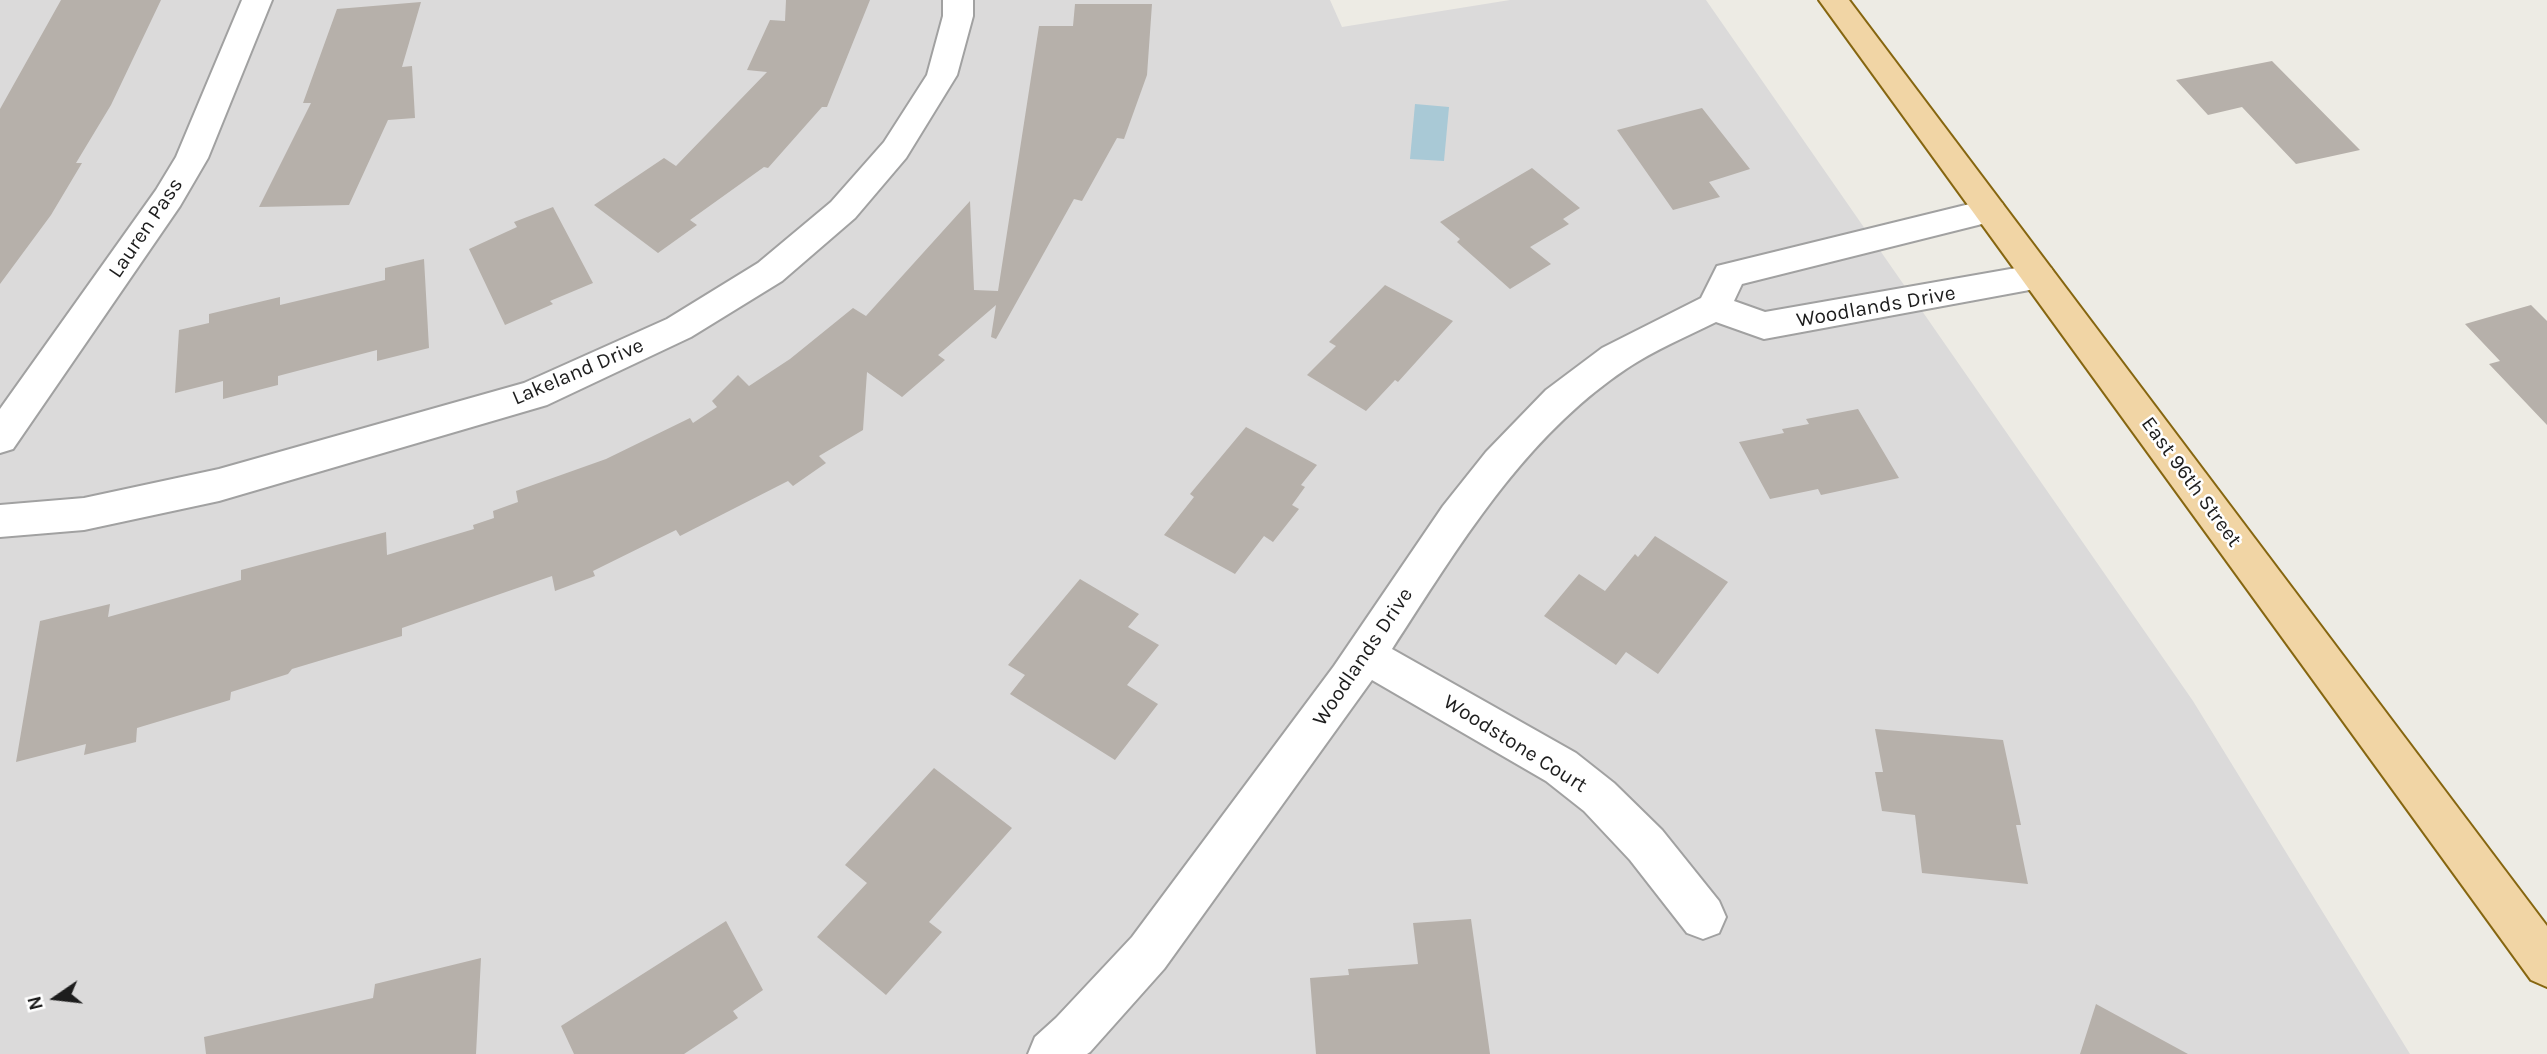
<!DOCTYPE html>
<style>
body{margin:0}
#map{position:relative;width:2547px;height:1054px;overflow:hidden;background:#edebe4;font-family:Karla,sans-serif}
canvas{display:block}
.north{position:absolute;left:21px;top:963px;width:70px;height:70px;-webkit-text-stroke:5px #fff;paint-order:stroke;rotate:256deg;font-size:19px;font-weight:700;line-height:28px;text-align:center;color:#1d1d1d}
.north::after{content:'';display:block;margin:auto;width:24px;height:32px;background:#1d1d1d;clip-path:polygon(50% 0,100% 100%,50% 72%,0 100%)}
</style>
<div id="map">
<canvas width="2547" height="1054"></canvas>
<div class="north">N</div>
</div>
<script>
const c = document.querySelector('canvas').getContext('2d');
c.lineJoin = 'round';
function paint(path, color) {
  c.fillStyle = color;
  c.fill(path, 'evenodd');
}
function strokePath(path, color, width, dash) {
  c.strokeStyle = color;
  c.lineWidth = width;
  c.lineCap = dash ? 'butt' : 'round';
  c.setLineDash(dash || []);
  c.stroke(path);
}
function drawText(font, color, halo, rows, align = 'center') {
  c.font = font + ' Karla,sans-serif';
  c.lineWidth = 5;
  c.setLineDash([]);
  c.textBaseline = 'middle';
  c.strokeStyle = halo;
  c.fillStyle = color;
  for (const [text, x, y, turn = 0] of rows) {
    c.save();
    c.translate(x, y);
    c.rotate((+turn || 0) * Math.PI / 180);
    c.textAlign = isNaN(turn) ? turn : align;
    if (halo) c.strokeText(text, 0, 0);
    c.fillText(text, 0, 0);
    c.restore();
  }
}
paint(new Path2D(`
 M0,0H1330L1342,27L1510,0H1706L2193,701L2410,1054H0Z`), '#dbdada');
paint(new Path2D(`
 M1415,104L1449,107L1444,161L1410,159Z`), '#a9c9d6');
paint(new Path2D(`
 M61,0H161L111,105L76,163H82L51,215L0,284V109Z
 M786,0H870L827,107H822L768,168L764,167L690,220L697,225L658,253L594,205L664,158L676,166L767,72L747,70L770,20L785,21Z
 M421,2L402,67L412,66L415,118L388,120L349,205L259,207L311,103H303L337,9Z
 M1075,4H1152L1147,75L1124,139L1117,138L1082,201L1074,199L996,339L991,337L996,305L938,355L945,360L902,397L867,372L863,430L819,456L826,463L793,486L788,481L680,536L676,530L593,571L595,576L555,591L552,576L402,628V636L292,669L288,674L231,692L230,700L137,728L136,742L84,755L86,744L16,762L40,621L110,604L108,617L241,580V570L386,532L387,555L474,529L473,525L494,518L493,511L518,502L516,491L606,459L690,418L693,423L717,407L712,401L738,375L749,386L790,359L853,308L866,316L970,201L974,290L998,291L1039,26H1073Z
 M2272,61L2360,150L2296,164L2242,107L2208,115L2176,80Z
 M1702,108L1750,169L1709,182L1720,197L1673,210L1617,130Z
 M1532,168L1580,208L1563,219L1569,224L1530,247L1551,264L1510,289L1457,242L1460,239L1440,222Z
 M553,207L593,283L550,301L553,304L505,325L469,249L517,227L514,222Z
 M424,259L429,348L377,361V350L278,376V385L223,399V381L175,393L179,330L209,323V314L280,297V305L385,280V268Z
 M1385,285L1453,321L1398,382L1395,380L1366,411L1307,375L1336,346L1329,342Z
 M2531,305L2547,321V425L2489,364L2500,361L2465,324Z
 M1858,409L1899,478L1821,495L1818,489L1770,499L1739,442L1784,433L1782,429L1809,424L1806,419Z
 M1246,427L1317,465L1301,485L1305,487L1292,505L1299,509L1273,542L1264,536L1235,574L1164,535L1194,497L1190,494Z
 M1655,536L1728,582L1658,674L1626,652L1616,665L1544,616L1579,574L1605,591L1635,554L1638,557Z
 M1080,579L1139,614L1128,627L1159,645L1127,685L1158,704L1115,760L1010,694L1025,675L1008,665Z
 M1875,729L2003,740L2021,825H2016L2028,884L1922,873L1915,815L1882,811L1875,772H1883Z
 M934,768L1012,828L929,922L942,932L886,995L817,937L867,883L845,865Z
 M1471,919L1490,1054H1316L1310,978L1349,975L1348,969L1418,964L1413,923Z
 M726,921L763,990L733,1011L738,1018L684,1054H574L561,1026Z
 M481,958L476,1054H206L204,1037L373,998L375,984Z
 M2096,1004L2188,1054H2080Z`), '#b6b0aa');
const street = new Path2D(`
 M242,0H272L208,158L180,206L13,449L0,453V409L156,190L176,157Z
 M943,0H973V16L957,75L906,158L855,218L782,281L691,337L547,405L219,501L84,530L0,537V505L84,498L219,469L524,383L667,319L758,263L831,202L884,142L927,75L943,16Z
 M1990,199L2002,203L2006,211L2002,219L1742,284L1734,301L1765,312L2039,264L2051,268L2056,277L2051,286L1764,339L1716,322C1686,337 1654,350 1626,369C1523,438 1459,546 1392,649L1576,753L1614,783L1662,830L1719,901L1726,917L1719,933L1703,939L1687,933L1630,860L1584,811L1546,781L1372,680L1164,969L1090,1052L1087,1054H1028L1035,1037L1056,1018L1132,937L1334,666L1443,506L1486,452L1546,390L1602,348L1701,298L1717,266Z`);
const primary = new Path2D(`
 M1819,0H1849L2547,926V987L2531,980Z`);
strokePath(street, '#a1a1a1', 4);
strokePath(primary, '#866610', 4);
paint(street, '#fff');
paint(primary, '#f1d5a5');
drawText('21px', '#1d1d1d', '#fff', [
 ["Lauren Pass",146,228,-56],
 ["Woodlands Drive",1876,307,-10],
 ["Lakeland Drive",578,372,-23],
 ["East 96th Street",2191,482,54],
 ["Woodlands Drive",1363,657,-56],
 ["Woodstone Court",1515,744,32]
]);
</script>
